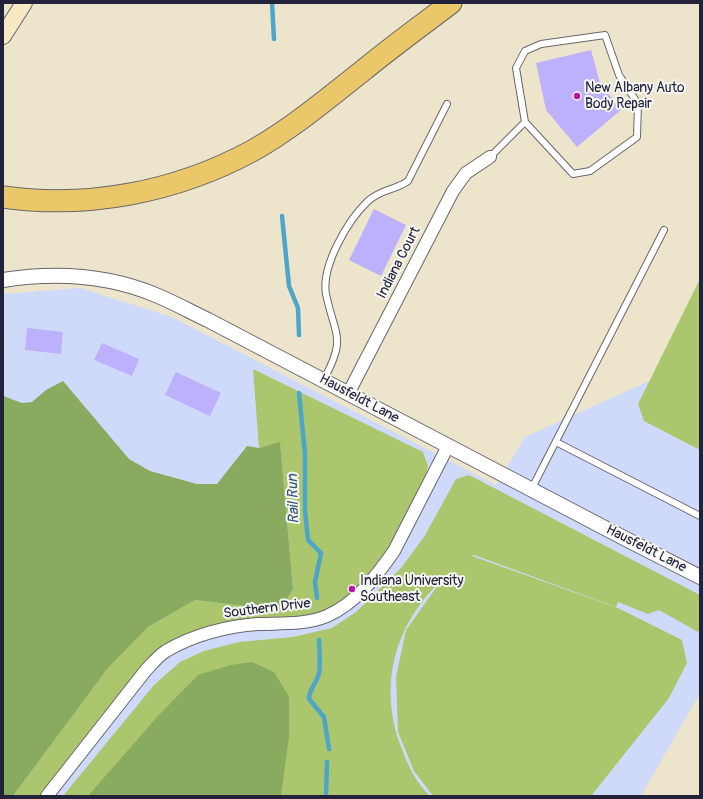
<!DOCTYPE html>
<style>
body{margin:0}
#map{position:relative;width:703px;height:799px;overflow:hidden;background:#ece5cb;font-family:Pangolin,sans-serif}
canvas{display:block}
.frame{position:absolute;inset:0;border:4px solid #22223b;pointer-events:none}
</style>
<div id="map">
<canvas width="703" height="799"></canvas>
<div class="frame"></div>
</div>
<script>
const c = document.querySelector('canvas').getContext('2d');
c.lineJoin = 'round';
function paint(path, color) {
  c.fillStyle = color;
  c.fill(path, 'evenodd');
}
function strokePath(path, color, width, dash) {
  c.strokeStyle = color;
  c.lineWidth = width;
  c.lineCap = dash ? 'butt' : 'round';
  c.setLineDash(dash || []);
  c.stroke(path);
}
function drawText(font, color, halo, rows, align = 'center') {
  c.font = font + ' Pangolin,sans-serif';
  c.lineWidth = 4;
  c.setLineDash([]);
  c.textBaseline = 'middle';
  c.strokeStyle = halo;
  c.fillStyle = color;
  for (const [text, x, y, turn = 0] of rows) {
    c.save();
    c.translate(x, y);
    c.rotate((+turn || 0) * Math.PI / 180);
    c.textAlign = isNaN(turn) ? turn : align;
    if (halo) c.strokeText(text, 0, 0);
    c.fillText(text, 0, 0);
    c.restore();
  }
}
paint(new Path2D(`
 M80,288L172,317L496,485L525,437L700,358V693L641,796H3V294Z`), '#cfdafa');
paint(new Path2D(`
 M700,279V450L644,421L638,404Z
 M253,369L423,452L428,466L423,487L387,550L358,587L325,612L283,620L166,648L40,796H13L108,668L148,627L195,600L245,606L284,604L293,589L280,443L259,448Z
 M469,475L700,595V631L698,632L659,610L648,614L618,602L616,607L474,555L472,556L618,608L682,640L687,663L669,698L591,796H433L414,771L398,732L396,677L406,630L441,581L455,569C398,613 375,681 402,749C408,766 417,784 430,796H63L154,685L180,662L204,651L239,642L293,637L332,628L356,612L401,568L424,537L456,479Z`), '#abc66c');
paint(new Path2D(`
 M63,381L129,459L150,471L197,484H217L247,446L259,448L280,442L293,589L284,604L245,606L195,600L148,627L108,668L13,796H3V396L22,403L32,402L46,390Z
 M252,662L274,672L289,697V736L281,796H88L157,717L198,675L231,665Z`), '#88ab60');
strokePath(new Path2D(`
 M272,3L274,39
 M282,216L289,286L298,308L299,335
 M299,393L305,454V511L308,540L321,553L315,582L317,598
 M319,640C319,651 321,663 319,673C317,683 309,689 309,699L324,717L329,749
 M326,796L327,762`), '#4da6ca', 4.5);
paint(new Path2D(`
 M591,50L600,83L621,110L577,147L546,110L536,63Z
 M374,209L406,225L381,276L349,260Z
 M27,328L63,332L61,354L25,350Z
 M102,343L139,359L132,376L94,360Z
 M176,372L221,393L210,416L165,395Z`), '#bdb0fc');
const service = new Path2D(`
 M490,157L525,122L573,174L590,171L637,137L638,104L619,75L605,35L541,44L525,51L516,68L525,122
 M323,381C347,337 335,337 326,294C321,266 348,220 368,201C381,189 396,190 408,181L447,104
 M556,442L700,516
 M531,490L664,230`);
const minor = new Path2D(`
 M348,394L453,191L466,173L490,157
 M47,796L146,670C152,664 158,656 166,651C193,635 227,626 258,624C281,623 305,625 327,616C356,603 376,577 394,551L448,446`);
const tertiary = new Path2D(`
 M3,280C55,272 109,275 158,296C175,303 191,312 208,320L622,537L700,577`);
const secondary = new Path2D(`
 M3,36L24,3`);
const motorway = new Path2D(`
 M3,197C88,209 176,192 252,151C293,128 328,98 365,69C393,46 422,25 451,3`);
strokePath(service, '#69666d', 8);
strokePath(minor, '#69666d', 14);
strokePath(tertiary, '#69666d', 16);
strokePath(secondary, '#69666d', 18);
strokePath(motorway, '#69666d', 23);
strokePath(service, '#fff', 6);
strokePath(minor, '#fff', 12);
strokePath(tertiary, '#fff', 14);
strokePath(secondary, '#f7e9c3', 16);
strokePath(motorway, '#eac769', 21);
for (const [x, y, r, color] of [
 [577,96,4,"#b5179e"],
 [352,589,4,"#b5179e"]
]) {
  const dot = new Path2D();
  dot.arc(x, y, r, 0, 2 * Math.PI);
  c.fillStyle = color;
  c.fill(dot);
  strokePath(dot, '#f6f6f2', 1.5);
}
drawText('14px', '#22223b', '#f6f6f2', [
 ["New Albany Auto",585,88],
 ["Body Repair",585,104],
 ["Indiana University",360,581],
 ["Southeast",360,597]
], 'left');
drawText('14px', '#22223b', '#f6f6f2', [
 ["Indiana Court",399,263,-63],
 ["Hausfeldt Lane",359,399,28],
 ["Hausfeldt Lane",646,549,27],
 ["Southern Drive",267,609,-7]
]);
drawText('italic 15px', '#335774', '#f6f6f2', [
 ["Rail Run",294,499,-92]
]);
</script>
